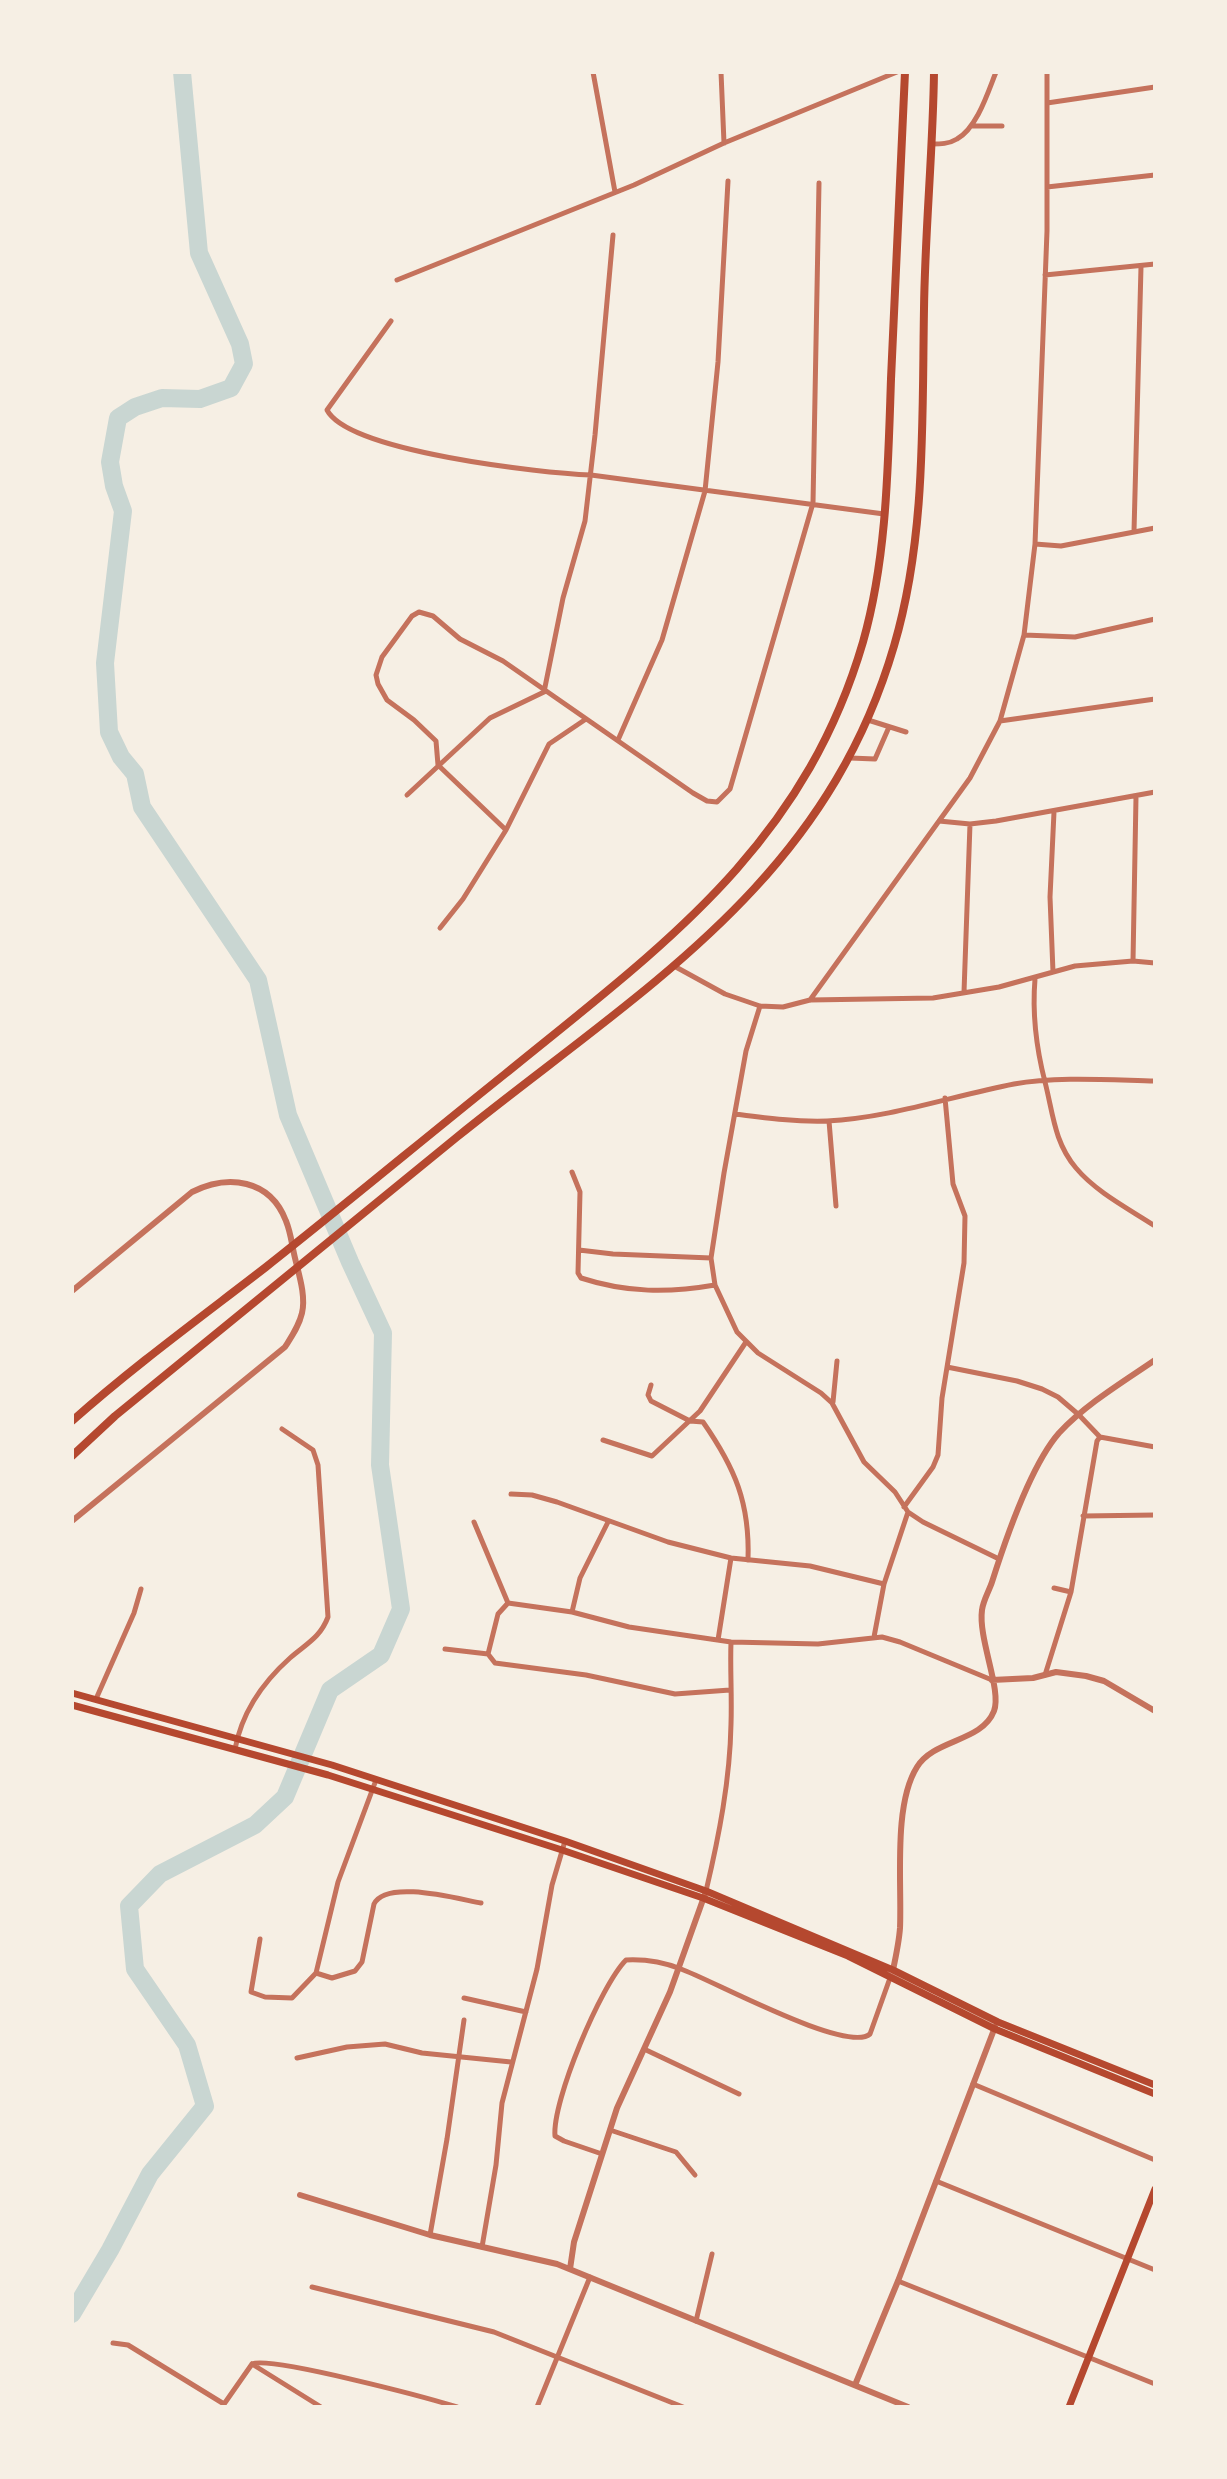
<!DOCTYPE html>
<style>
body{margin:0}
#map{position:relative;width:1227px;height:2479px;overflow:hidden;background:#f6efe4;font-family:"Titillium Web",sans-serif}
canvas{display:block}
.frame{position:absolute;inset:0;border:74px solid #f6efe4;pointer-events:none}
</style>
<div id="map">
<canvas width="1227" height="2479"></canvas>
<div class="frame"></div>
</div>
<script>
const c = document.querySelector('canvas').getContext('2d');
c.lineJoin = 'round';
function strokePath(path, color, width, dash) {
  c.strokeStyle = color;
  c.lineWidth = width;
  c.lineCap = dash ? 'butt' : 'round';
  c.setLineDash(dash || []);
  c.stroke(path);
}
strokePath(new Path2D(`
 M72,2314L110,2250L150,2174L205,2106L187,2045L135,1969L129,1906L160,1874L255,1825L285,1797L330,1690L381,1655L401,1609L380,1465L383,1333L350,1262L288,1115L258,980L142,807L135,774L121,757L109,732L105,663L123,511L114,486L110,462L118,418L135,407L162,398L200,399L231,388L244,364L240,344L199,253L182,72`), '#c9d6d2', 18);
strokePath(new Path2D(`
 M593,72L615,192
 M721,72L724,143
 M1047,103L1155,87
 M971,126H1002
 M932,144C940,144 949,144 957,139C977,128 988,92 996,72
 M1047,187L1155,175
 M1045,275L1155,264
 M397,280L634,185L724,143L897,72
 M391,321L327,410C349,452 542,473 591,475L884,514
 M1134,531L1141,267
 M1035,544L1061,546L1155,528
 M1024,635L1075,637L1155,619
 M544,692L563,598L585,521L595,435L613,235
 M868,720L906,732
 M1000,721L1155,699
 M618,740L662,640L705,491L718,362L728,181
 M850,758L875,759L889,727
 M407,795L490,718L544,692
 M939,821L970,824L996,821L1155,792
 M506,830L438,765L436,741L414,720L387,700L378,684L376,675L382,657L412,616L419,612L433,616L460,639L503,661L693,793L707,801L717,802L730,789L813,503L819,183
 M440,928L463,899L506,830L549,744L586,719
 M1133,961L1136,797
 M674,966L725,994L760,1006L783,1007L810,1000L933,998L999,987L1075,966L1133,961L1155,963
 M1053,972L1050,897L1054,812
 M1035,979C1032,1015 1036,1047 1045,1082C1053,1113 1054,1142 1076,1168C1096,1192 1129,1209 1155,1226
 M964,992L970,824
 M810,1000L970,778L1000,721L1024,635L1035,544L1047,231V72
 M760,1006L746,1051L724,1173L711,1258L715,1285L737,1332L758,1353L821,1393L832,1403L864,1462L895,1492L908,1512L923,1522L999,1559
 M735,1114C766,1118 795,1122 827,1121C890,1118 952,1096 1014,1084C1056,1076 1111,1080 1155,1081
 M829,1121L836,1206
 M572,1172L580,1192L578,1273L581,1278C627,1293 669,1293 715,1285
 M579,1250L613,1254L711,1258
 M947,1367L1017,1381L1042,1389L1058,1397L1079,1415L1100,1437L1155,1447
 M651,1385L648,1395L651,1401L690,1421L703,1422C735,1468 750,1503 748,1560
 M833,1402L837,1361
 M603,1440L652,1456L700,1411L746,1342
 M511,1494L532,1495L557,1502L668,1542L731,1558L810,1566L884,1584
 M904,1507L933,1467L938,1455L942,1398L964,1263L965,1216L953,1184L945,1098
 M1083,1516L1155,1515
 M474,1522L508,1603
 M1054,1588L1071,1592
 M572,1612L580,1578L608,1522
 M874,1637L884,1584L908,1512
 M718,1640L731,1558
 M445,1649L488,1654
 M1045,1675L1071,1592L1097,1441L1100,1437
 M730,1690L675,1694L586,1675L495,1663L488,1654L498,1614L508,1603L572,1612L629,1627L731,1642L818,1644L882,1637L900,1642L992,1680
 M96,1699L134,1613L141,1589
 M235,1749C242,1712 262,1683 290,1658C306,1644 320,1638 328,1617L318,1465L313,1450L282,1429
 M706,1891C719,1836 730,1780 731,1724C732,1696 730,1669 731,1642
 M260,1939L251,1992L265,1997L292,1998L316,1973L338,1882L376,1780
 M316,1973L332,1978L355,1971L362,1962L374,1904C386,1879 458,1899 481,1903
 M464,1998L526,2012
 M644,2049L739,2094
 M297,2058L347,2047L385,2044L422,2053L511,2062
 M973,2084L1155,2160
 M610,2130L676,2152L695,2175
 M602,2154L564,2141L555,2136C552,2101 601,1985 626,1960C645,1959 663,1962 681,1969C712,1980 847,2054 870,2034L890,1978
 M936,2181L1155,2270
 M430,2235L447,2139L464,2020
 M482,2247L496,2165L502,2103L537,1969L552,1885L565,1841
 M898,2281L1155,2384
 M312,2287L494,2332L683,2407
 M696,2321L712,2254
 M113,2343L128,2345L224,2404
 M252,2364C271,2356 428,2398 457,2407
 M252,2364L321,2407
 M222,2407L252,2364
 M537,2407L590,2277`), '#c5725c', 5);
strokePath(new Path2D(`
 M72,1291L192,1192C228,1174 270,1179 286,1221C291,1233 292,1246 295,1258C299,1275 306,1296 302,1313C299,1326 292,1336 285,1347L72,1521
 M992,1680L1033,1678L1056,1672L1086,1676L1104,1681L1155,1711
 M893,1970C896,1956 899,1942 900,1928C902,1883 893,1805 917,1767C934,1739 982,1742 994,1711C1002,1690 978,1639 982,1610C983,1601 989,1591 992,1582C1005,1541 1031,1465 1059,1433C1086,1404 1123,1382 1155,1360
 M300,2195L430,2235L557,2264L908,2407
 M570,2269L574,2242L617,2108L670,1992L705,1894
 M855,2385L898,2281L995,2027`), '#c5725c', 6);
strokePath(new Path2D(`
 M1069,2407L1155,2189`), '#b5482f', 7);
strokePath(new Path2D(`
 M72,1693L332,1765L565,1841L706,1891L893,1970L998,2022L1155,2085
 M72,1705L328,1775L562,1850L703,1898L848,1956L995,2029L1155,2094`), '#b5482f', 7);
strokePath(new Path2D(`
 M72,1421C134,1366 200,1318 266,1267C346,1204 425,1138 505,1074C662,946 803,847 863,642C887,558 888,466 891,379C896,277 900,174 905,72
 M72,1456L115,1416C229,1323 343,1230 457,1137C638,991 824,885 894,646C926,538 922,422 924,309C925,230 933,151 934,72`), '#b5482f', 8);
</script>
